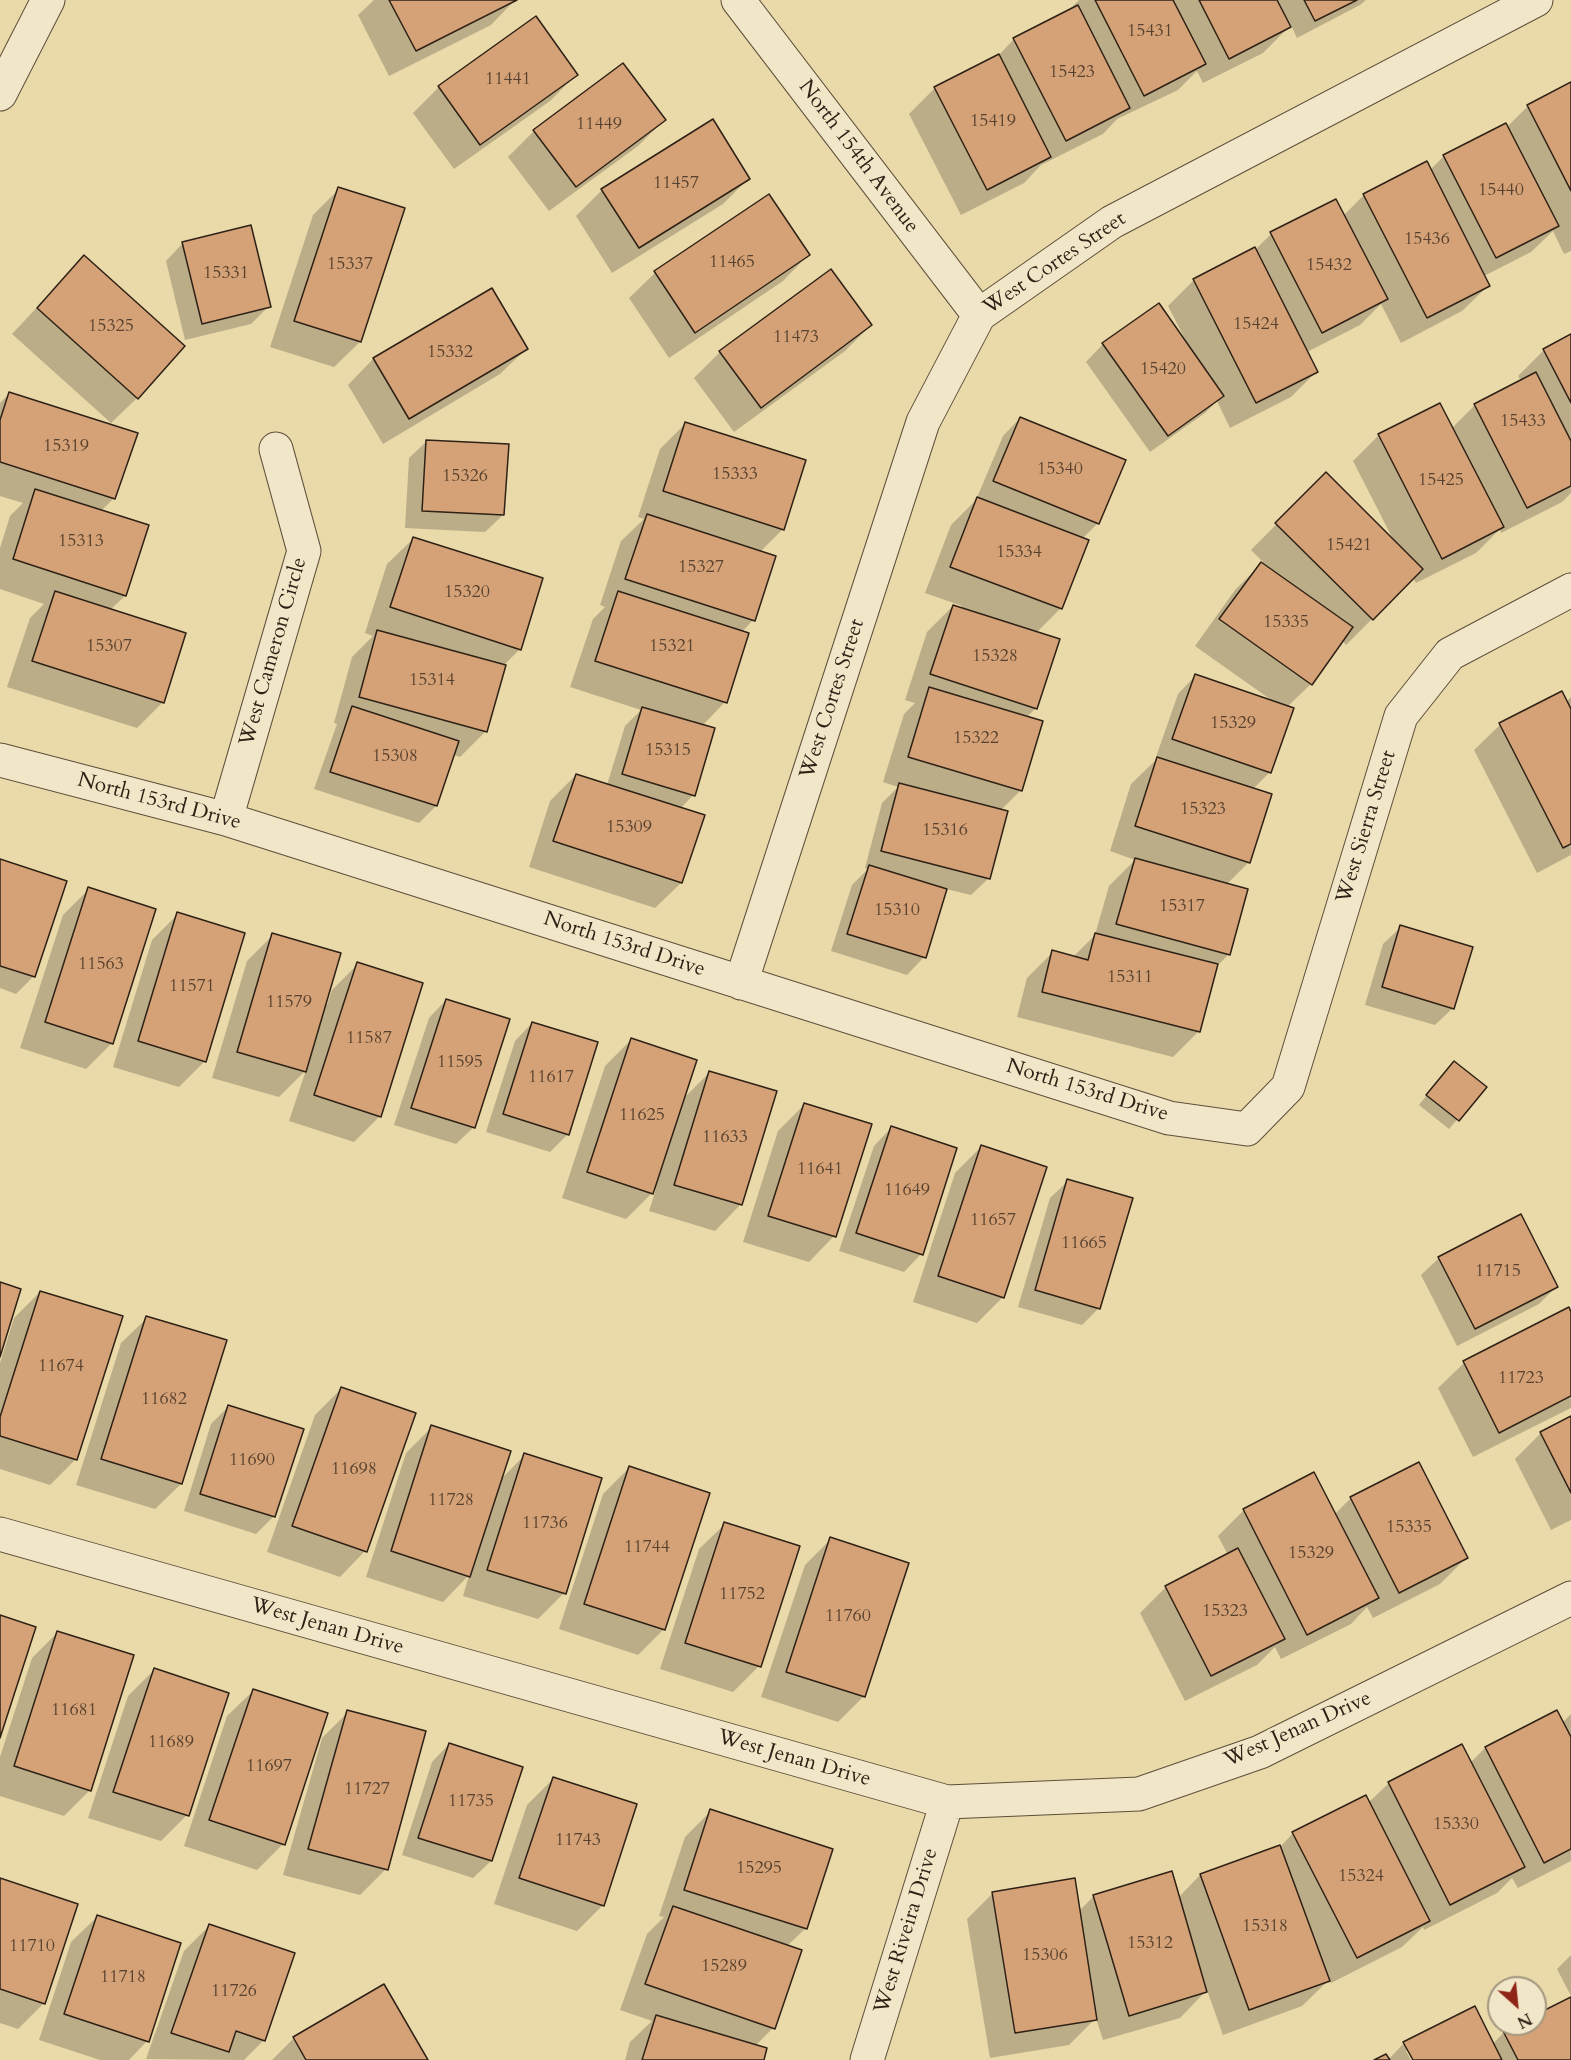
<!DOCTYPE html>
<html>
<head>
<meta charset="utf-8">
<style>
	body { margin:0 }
	#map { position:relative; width:1571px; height:2060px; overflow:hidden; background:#ead9a9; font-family:Cardo,serif }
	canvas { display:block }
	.north { position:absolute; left:1487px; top:1976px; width:60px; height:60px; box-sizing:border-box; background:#f1e6c7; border:2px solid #a39780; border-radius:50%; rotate:153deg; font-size:16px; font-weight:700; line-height:24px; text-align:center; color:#2e2116 }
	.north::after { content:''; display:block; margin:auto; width:21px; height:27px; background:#8f2418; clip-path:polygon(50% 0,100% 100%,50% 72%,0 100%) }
</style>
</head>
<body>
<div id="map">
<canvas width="1571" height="2060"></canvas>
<div class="north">N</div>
</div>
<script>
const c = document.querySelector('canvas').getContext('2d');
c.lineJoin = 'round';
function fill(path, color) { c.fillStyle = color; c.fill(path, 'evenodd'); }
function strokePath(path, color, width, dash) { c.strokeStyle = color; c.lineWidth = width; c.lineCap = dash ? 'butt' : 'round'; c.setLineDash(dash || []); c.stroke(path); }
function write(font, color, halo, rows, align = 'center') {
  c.font = font + ' Cardo,serif'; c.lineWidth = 6; c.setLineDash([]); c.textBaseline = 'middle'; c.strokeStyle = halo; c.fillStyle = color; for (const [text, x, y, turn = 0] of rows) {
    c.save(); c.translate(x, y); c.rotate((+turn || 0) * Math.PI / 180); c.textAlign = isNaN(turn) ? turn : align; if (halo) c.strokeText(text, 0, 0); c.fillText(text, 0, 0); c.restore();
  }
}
const shadow = new Path2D(`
	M374 0H515L491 25 389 76 358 15Z
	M1079 0H1366L1360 5 1297 38 1291 25 1263 53 1203 83 1197 71 1178 90 1117 119 1103 134 1041 165 1024 183 961 215 909 114 935 88 997 57 1014 39 1067 12Z
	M623 65 664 120 638 146 549 211 508 157 534 131Z
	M576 75 550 101 454 169 413 113 439 87Z
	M1571 84V251L1564 254 1553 231 1531 252 1484 276 1488 286 1462 311 1401 343 1381 304 1360 325 1307 352 1316 372 1291 397 1230 428 1217 401 1205 413 1150 452 1086 362 1103 344H1185L1187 343 1168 306 1194 280 1255 250 1271 234 1343 216 1364 195 1430 170 1444 156 1507 127 1528 106Z
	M748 179 723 204 612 273 576 216 602 190Z
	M339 189 360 342 334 367 270 347 313 215Z
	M769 196 808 255 783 281 669 358 629 298 655 273Z
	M183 243 269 306 251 324 185 340 166 261Z
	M84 257 137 398 111 423 12 334Z
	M831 271 871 325 845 351 734 432 694 378 720 352Z
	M491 290 526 349 500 374 383 444 348 385 373 359Z
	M1571 336V493L1562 502 1501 533 1500 529 1476 553 1416 583 1413 578 1346 645 1342 640 1311 684 1287 707 1270 772 1253 789 1249 862 1226 885 1229 954 1215 968 1199 1031 1173 1057 1017 1017 1027 978 1053 952 1073 957 1095 935 1109 886 1135 860 1110 851 1131 784 1158 758 1156 757 1178 694 1195 676 1274 702 1195 646 1235 590 1263 562 1251 550 1326 474 1394 541 1353 461 1379 435 1452 428 1475 405 1521 381 1518 376 1544 350Z
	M10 393 114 498 101 511 125 596 110 610 163 702 137 728 7 687 30 618 44 604 0 589V548L10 516 23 503 0 496V403Z
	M1020 418 1098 523 1082 539 1061 608 1036 633V708L1026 718 1021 790 1000 811 989 878 971 895 946 889 924 957 907 975 831 951 852 885 868 869 865 868 882 803 898 787 883 782 904 714 915 703 905 700 927 632 953 606 961 609 962 606 925 593 951 525 976 500 1003 436Z
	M686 423 783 529 760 552 753 620 741 633 747 634 725 702 702 726 693 795 680 809 681 883 655 908 529 867 550 801 576 775 607 785 625 726 641 710 570 687 593 619 605 607 600 605 621 541 644 519 638 517 660 449Z
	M427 441 503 515 485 532 405 528 409 458Z
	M413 539 520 649 503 666 486 731 460 757 453 755 436 806 419 823 314 789 337 724 334 723 352 657 373 636 365 633 387 564Z
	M1571 697V855L1537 873 1474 750 1500 725 1566 702Z
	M0 861 34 976 16 994 0 988Z
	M89 889 155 910 111 1044 86 1069 20 1048 63 915Z
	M178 914 205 1061 179 1087 113 1067 152 940Z
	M1401 927 1453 1008 1435 1025 1365 1005 1383 944Z
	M273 935 324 1004 327 1005 332 990 358 964 380 1116 354 1142 289 1121 306 1070 279 1097 212 1078 247 961Z
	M446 1000 474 1127 456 1144 394 1125 429 1018Z
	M532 1023 568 1134 550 1152 486 1132 515 1041Z
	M631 1040 682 1100 710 1072 775 1092 740 1205 715 1231 649 1211 656 1189 626 1219 562 1198 605 1066Z
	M1446 1071 1485 1087 1449 1129 1419 1105Z
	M804 1105 834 1236 809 1262 743 1242 778 1131Z
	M891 1128 921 1254 904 1272 839 1251 874 1146Z
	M981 1147 1003 1297 977 1323 913 1302 955 1173Z
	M1068 1181 1099 1308 1082 1325 1018 1307 1050 1198Z
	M1439 1258 1556 1287 1539 1304 1457 1346 1421 1275Z
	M40 1292 76 1459 50 1485 0 1469V1363L14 1318Z
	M1571 1315V1408L1473 1457 1438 1388 1464 1363Z
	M147 1318 225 1341 181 1484 155 1509 76 1485 121 1343Z
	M341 1389 365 1551 340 1577 267 1552 315 1415Z
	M228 1407 274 1516 256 1534 184 1511 211 1424Z
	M1571 1418V1520L1551 1530 1515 1459 1541 1433Z
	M432 1427 500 1480 525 1455 564 1593 538 1619 463 1596 469 1575 443 1602 366 1577 406 1453Z
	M629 1468 664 1629 638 1655 559 1629 603 1494Z
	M1351 1498 1466 1558 1440 1584 1373 1618 1367 1607 1351 1624 1281 1659 1275 1647 1257 1665 1185 1701 1140 1613 1166 1587 1228 1555 1218 1536 1244 1510 1334 1515Z
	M725 1524 759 1666 733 1692 660 1669 699 1549Z
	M831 1539 864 1696 838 1722 761 1697 805 1565Z
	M58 1632 90 1790 64 1816 0 1796V1757L32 1658Z
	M154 1670 187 1815 161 1841 88 1818 128 1696Z
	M253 1691 283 1844 257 1870 184 1846 227 1716Z
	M348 1712 386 1869 360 1895 283 1875 322 1738Z
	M1557 1712 1562 1723 1571 1714V1861L1518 1888 1512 1878 1497 1893 1424 1930 1423 1927 1402 1947 1331 1983 1329 1980 1302 2006 1223 2035 1207 1990 1180 2018 1103 2040 1096 2018 1069 2045 990 2058 967 1919 993 1893 1078 1912 1094 1896 1178 1898 1200 1875 1281 1846 1293 1833 1368 1803 1389 1783 1461 1746 1470 1763 1485 1748Z
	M449 1744 521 1768 491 1861 473 1878 402 1855 432 1762Z
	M553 1779 603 1905 577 1931 494 1904 527 1805Z
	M711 1811 806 1928 787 1946 773 2028 755 2046 762 2060H625L630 2042 652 2021 620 2010 647 1934 664 1917 659 1916 685 1837Z
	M0 1880 44 2003 18 2029 0 2023Z
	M97 1917 147 2041 129 2060H100L39 2040 71 1942Z
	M210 1925 264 2040 244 2060 146 2059 184 1951Z
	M1571 1955V1996L1557 1969Z
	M383 1986 426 2060H272L294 2038Z
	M1571 1998V2060H1414L1410 2051H1406L1411 2060H1377H1388L1404 2043 1493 2044 1504 2032 1521 2024H1535V2017Z`);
const building = new Path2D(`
	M389 0H517L416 51Z
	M1095 0H1173L1206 64 1144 96Z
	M1199 0H1277L1291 27 1229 59Z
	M1304 0H1357L1315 21Z
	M1078 5 1130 108 1066 141 1013 38Z
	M536 16 578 75 480 145 438 86Z
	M999 54 1051 157 987 190 934 87Z
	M623 63 666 120 576 187 533 130Z
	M1571 82V191L1527 105Z
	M713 119 750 179 639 248 601 189Z
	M1506 123 1559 226 1496 258 1443 155Z
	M1427 161 1490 286 1427 318 1363 194Z
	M338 187 405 208 361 342 294 321Z
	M769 194 810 255 695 333 654 271Z
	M1336 199 1388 299 1322 333 1270 232Z
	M251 225 271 307 202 324 182 242Z
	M1255 247 1318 372 1256 403 1193 279Z
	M84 255 185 346 138 399 37 308Z
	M831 269 872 325 761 408 719 351Z
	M492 288 528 349 409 419 373 358Z
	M1159 303 1224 396 1168 436 1102 343Z
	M1571 334V403L1543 349Z
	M1536 372 1571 441V486L1527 508 1474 404Z
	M9 392 138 433 115 499 0 462V420Z
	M1440 403 1504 527 1442 559 1378 434Z
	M1020 417 1126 460 1099 524 993 481Z
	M685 422 806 460 784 530 663 491Z
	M426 440 509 444 504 515 422 511Z
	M1326 472 1423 569 1373 620 1275 523Z
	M35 489 149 525 126 596 13 559Z
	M977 497 1089 540 1062 609 950 567Z
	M647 514 776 556 755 621 625 579Z
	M413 537 543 578 521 650 390 607Z
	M1261 562 1353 627 1312 685 1219 619Z
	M55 591 186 633 164 703 32 661Z
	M618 591 749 633 727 703 595 661Z
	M953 605 1060 639 1037 709 930 674Z
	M377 630 506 665 487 732 359 697Z
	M1195 674 1294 708 1271 773 1172 739Z
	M929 687 1043 721 1022 791 908 757Z
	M1562 691 1571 709V844L1563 848 1499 723Z
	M352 706 459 741 437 806 330 772Z
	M642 707 715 728 695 796 622 774Z
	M1157 757 1272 794 1250 863 1135 826Z
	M576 774 705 815 682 883 553 841Z
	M899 783 1008 811 990 879 881 851Z
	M1135 858 1248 889 1230 955 1116 924Z
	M0 859 67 881 35 977 0 966Z
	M869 865 947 889 926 958 847 934Z
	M88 887 156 909 113 1044 45 1022Z
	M177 912 245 933 206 1062 138 1041Z
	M1400 925 1473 947 1454 1009 1382 987Z
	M272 933 341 953 306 1072 237 1052Z
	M1095 933 1218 964 1200 1032 1042 992 1052 950 1088 960Z
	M357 962 423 983 381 1117 314 1095Z
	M446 999 510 1019 475 1128 411 1108Z
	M532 1022 598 1042 569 1135 503 1114Z
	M631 1038 697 1060 653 1194 587 1172Z
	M1454 1061 1487 1087 1459 1121 1426 1095Z
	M709 1071 777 1091 742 1205 674 1185Z
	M804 1103 872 1124 836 1237 768 1216Z
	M891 1126 957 1148 923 1255 856 1233Z
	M981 1145 1047 1167 1004 1298 938 1276Z
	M1067 1179 1133 1198 1100 1309 1035 1290Z
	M1521 1214 1558 1287 1475 1329 1438 1257Z
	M0 1282 21 1289 0 1357Z
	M40 1291 123 1316 77 1460 0 1436V1417Z
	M1569 1307 1571 1312V1396L1499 1433 1463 1361Z
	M146 1316 227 1340 182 1484 101 1459Z
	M341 1387 416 1413 367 1552 292 1526Z
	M228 1405 304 1429 275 1517 200 1494Z
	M1571 1416V1493L1540 1432Z
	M431 1425 511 1451 470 1577 391 1551Z
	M524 1453 602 1478 566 1594 487 1570Z
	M1419 1462 1468 1558 1399 1593 1350 1497Z
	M629 1466 710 1493 665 1630 584 1604Z
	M1314 1472 1379 1598 1307 1635 1243 1509Z
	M724 1522 800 1546 761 1667 685 1643Z
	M830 1537 909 1563 865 1697 786 1672Z
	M1238 1548 1285 1639 1211 1676 1165 1586Z
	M0 1615 36 1627 0 1738Z
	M57 1631 134 1655 91 1791 14 1766Z
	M154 1668 229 1693 189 1816 113 1792Z
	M253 1689 328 1713 285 1845 209 1820Z
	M347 1710 426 1731 388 1870 308 1849Z
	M1557 1710 1571 1737V1849L1544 1863 1485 1747Z
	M449 1743 523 1767 492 1861 418 1838Z
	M1462 1744 1525 1867 1450 1905 1388 1782Z
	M553 1777 637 1804 604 1906 519 1878Z
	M1366 1795 1430 1921 1357 1958 1292 1832Z
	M710 1809 833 1849 807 1929 684 1890Z
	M1280 1845 1330 1981 1249 2010 1200 1874Z
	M1172 1871 1207 1992 1129 2016 1093 1895Z
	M0 1878 78 1904 45 2004 0 1989Z
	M1075 1878 1097 2020 1015 2033 992 1892Z
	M673 1906 802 1950 775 2029 645 1984Z
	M97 1915 181 1943 149 2042 64 2014Z
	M209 1924 295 1953 265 2041 236 2031 229 2052 171 2033Z
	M384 1984 428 2060H306L293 2037Z
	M1571 1997V2060H1518L1503 2031 1517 2024H1535V2015Z
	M1475 2006 1502 2060H1413L1403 2042Z
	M656 2015 767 2048 764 2060H642Z
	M1386 2054 1390 2060H1374Z`);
const minor = new Path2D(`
	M738 0 979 315
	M0 760 226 819 1169 1118 1247 1129 1288 1087 1401 716 1450 654 1571 590
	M226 819 304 551 276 449
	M741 983 923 422 979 315 1112 222 1536 0
	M0 1534 947 1802 1139 1794 1260 1752 1571 1598
	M867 2060 947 1802`);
const tertiary = new Path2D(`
	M0 94 48 0`);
const numberNames = [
	["15431",1150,32],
	["15423",1072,73],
	["11441",508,80],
	["15419",993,122],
	["11449",599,125],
	["11457",676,184],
	["15440",1501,191],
	["15436",1427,240],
	["11465",732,263],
	["15337",350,265],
	["15432",1329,266],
	["15331",226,274],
	["15424",1256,325],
	["15325",111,327],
	["11473",796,338],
	["15332",450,353],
	["15420",1163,370],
	["15433",1523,422],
	["15319",66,447],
	["15340",1060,470],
	["15333",735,475],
	["15326",465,477],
	["15425",1441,481],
	["15313",81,542],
	["15421",1349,546],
	["15334",1019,553],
	["15327",701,568],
	["15320",467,593],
	["15335",1286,623],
	["15307",109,647],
	["15321",672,647],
	["15328",995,657],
	["15314",432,681],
	["15329",1233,724],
	["15322",976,739],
	["15315",668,751],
	["15308",395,757],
	["15323",1203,810],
	["15309",629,828],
	["15316",945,831],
	["15317",1182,907],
	["15310",897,911],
	["11563",101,965],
	["15311",1130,978],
	["11571",192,987],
	["11579",289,1003],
	["11587",369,1039],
	["11595",460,1063],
	["11617",551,1078],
	["11625",642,1116],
	["11633",725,1138],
	["11641",820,1170],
	["11649",907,1191],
	["11657",993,1221],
	["11665",1084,1244],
	["11715",1498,1272],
	["11674",61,1367],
	["11723",1521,1379],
	["11682",164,1400],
	["11690",252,1461],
	["11698",354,1470],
	["11728",451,1501],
	["11736",545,1524],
	["15335",1409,1528],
	["11744",647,1548],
	["15329",1311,1554],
	["11752",742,1595],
	["15323",1225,1612],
	["11760",848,1617],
	["11681",74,1711],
	["11689",171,1743],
	["11697",269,1767],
	["11727",367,1790],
	["11735",471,1802],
	["15330",1456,1825],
	["11743",578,1841],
	["15295",759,1869],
	["15324",1361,1877],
	["15318",1265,1927],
	["15312",1150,1944],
	["11710",32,1947],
	["15306",1045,1956],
	["15289",724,1967],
	["11718",123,1978],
	["11726",234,1992]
];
const streetNames = [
	["North 154th Avenue",858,157,53],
	["West Cortes Street",1055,264,-34],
	["West Cameron Circle",274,652,-74],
	["West Cortes Street",833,699,-72],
	["North 153rd Drive",159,802,15],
	["West Sierra Street",1367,827,-73],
	["North 153rd Drive",624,945,18],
	["North 153rd Drive",1087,1091,17],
	["West Jenan Drive",327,1627,16],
	["West Jenan Drive",1298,1730,-24],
	["West Jenan Drive",794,1759,16],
	["West Riveira Drive",907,1931,-73]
];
fill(shadow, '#0003');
fill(building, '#d4a276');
strokePath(building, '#2e2116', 1.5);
strokePath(minor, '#5d4f3b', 35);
strokePath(tertiary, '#5d4f3b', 35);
strokePath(minor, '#f1e6c7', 33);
strokePath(tertiary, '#f1e6c7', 33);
write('18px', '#58412e', null, numberNames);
write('21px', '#2e2116', '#f1e6c7', streetNames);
</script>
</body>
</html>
